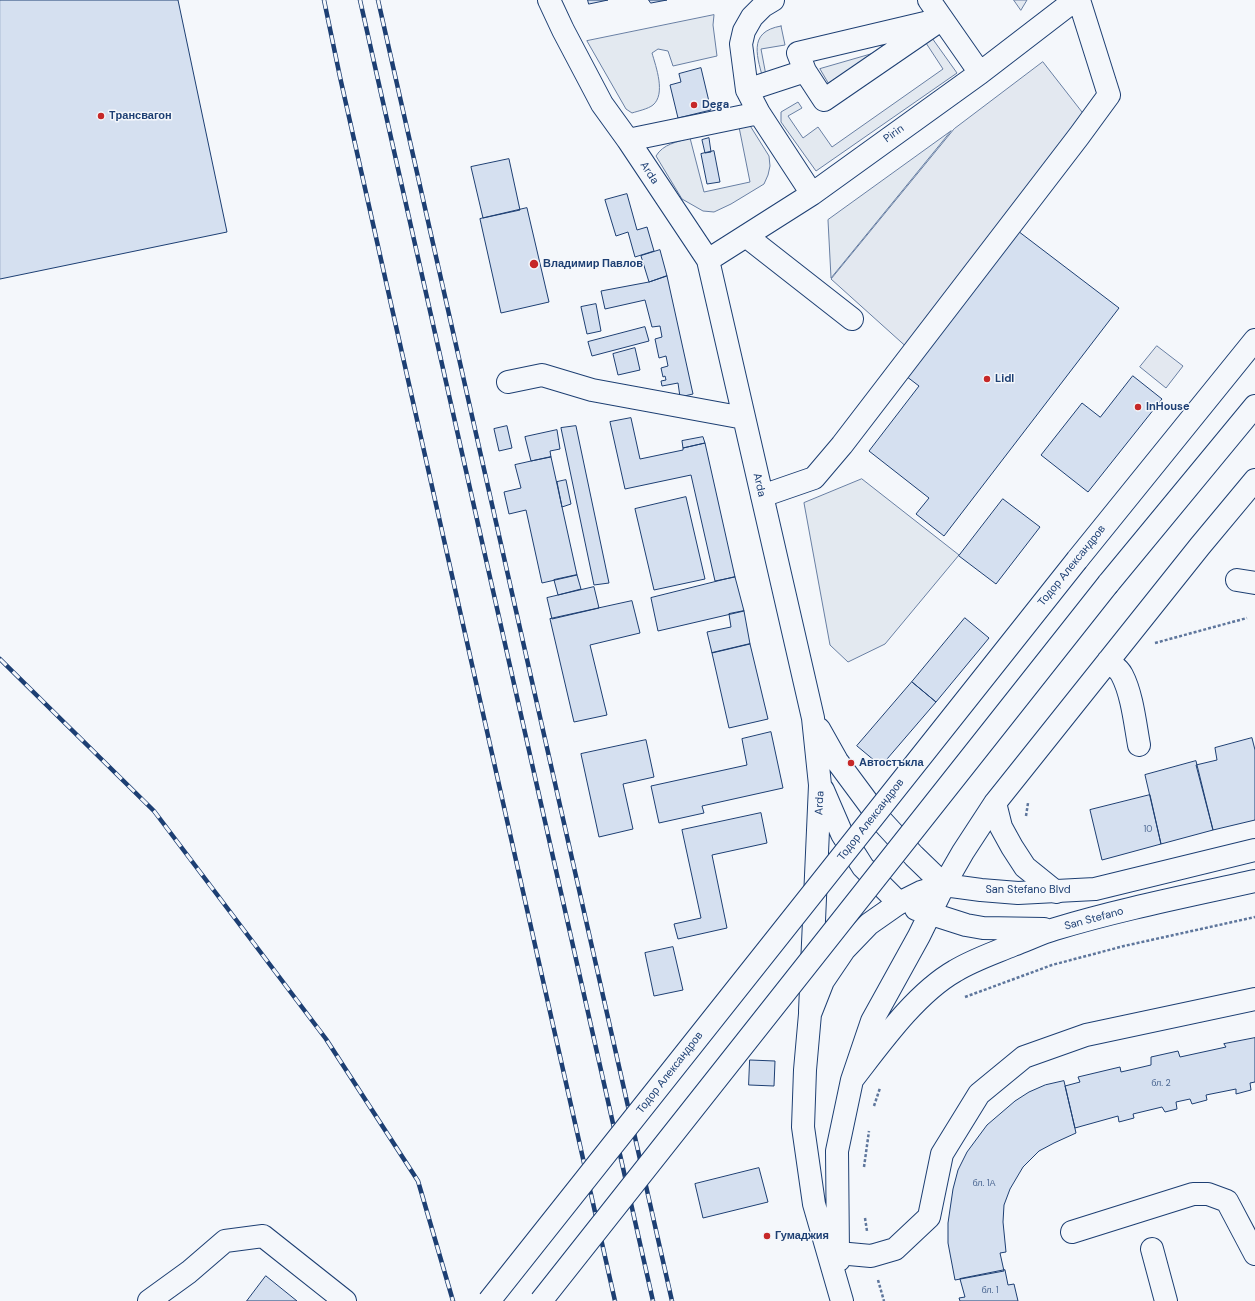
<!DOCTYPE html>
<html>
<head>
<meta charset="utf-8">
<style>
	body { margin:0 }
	canvas { display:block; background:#f4f7fb }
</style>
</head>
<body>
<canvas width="1255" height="1301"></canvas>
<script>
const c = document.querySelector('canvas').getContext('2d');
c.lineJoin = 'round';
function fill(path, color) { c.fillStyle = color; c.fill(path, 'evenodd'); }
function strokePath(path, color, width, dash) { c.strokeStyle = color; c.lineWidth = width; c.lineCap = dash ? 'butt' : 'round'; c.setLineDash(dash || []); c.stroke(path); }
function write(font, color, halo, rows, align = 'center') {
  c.font = font + ' "DM Sans",sans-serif'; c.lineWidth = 3; c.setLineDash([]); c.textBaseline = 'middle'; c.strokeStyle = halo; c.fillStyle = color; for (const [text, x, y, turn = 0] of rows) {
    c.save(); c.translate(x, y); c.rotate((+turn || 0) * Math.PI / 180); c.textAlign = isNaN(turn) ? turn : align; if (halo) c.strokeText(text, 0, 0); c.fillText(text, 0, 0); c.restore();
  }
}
const green = new Path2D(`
	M1014 0H1027L1021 10Z
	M714 15 713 25 717 56 673 66 668 51 658 49 652 53C656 67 666 94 653 105 648 109 638 111 632 113L626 109 587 41Z
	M781 26 785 45 761 49 768 86 764 83C758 58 746 32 781 26Z
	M932 38 957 73 816 171 781 122V112L798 102 802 108 788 116 803 138 818 127 832 147 943 69 926 43Z
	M878 52 830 86 820 69Z
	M749 124 769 156 770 166 768 175 764 184 731 204 714 212 703 211 682 199 656 156C663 144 677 142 690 138L704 192 750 182 739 127Z
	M951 131 831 278 828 220Z
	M862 479 959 555 885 644 848 662 830 645 804 503Z`);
const parking = new Path2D(`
	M1043 62 1089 121 911 351 831 279 954 129Z
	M1157 346 1183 366 1166 388 1140 367Z`);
const building = new Path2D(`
	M0 0H178L227 232 0 279Z
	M588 0H608L589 4Z
	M649 0H667L651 3Z
	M701 68 711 110 678 118 670 85 681 82 679 74Z
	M709 138 711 152 705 153 702 140Z
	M714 151 720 182 707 184 701 154Z
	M509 159 520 210 483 218 471 167Z
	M627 194 637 230 647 227 654 251 635 257 628 232 616 236 605 200Z
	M527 208 549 302 501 313 480 219Z
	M1014 228 1119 308 944 536 916 514 929 498 869 451 919 386 902 373Z
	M660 250 667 276 649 282 641 256Z
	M667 276 693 394 680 397 678 383 662 386 661 381 666 380 665 376 663 377 661 368 668 366 666 356 659 358 655 339 662 337 660 326 652 327 645 300 605 309 601 291 649 282Z
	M596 304 601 331 587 334 581 307Z
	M645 327 649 341 592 356 588 342Z
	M635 348 640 370 618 375 613 354Z
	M1133 376 1162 399 1088 492 1041 455 1082 403 1100 417Z
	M631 418 640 459 683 450V448L705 443 735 577 715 581 691 475 625 489 610 422Z
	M507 426 512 448 499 451 494 429Z
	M576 426 609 583 594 585 561 428Z
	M557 430 560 449 550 451 551 457 531 461 525 437Z
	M703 437 705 443 683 448 682 441Z
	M551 457 577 575 542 583 526 510 509 514 504 492 521 488 515 465Z
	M566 480 571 504 562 507 557 482Z
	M686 497 705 579 654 590 635 509Z
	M1003 499 1040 527 996 584 959 556Z
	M577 575 581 589 558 595 554 580Z
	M735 577 744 611 658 631 651 598Z
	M594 587 599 608 552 619 547 598Z
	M632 601 640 633 590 645 607 715 574 722 550 619Z
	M744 611 750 644 712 653 707 632 731 627 729 614Z
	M965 618 989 638 936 702 912 682Z
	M750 644 768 719 729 728 712 653Z
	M912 682 936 702 881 766 857 746Z
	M771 732 783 788 702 806 704 813 659 823 651 786 747 765 742 739Z
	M1252 738 1255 750V820L1213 830 1196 765 1217 760 1215 748Z
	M646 740 654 777 623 784 633 829 599 837 581 754Z
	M1196 761 1213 830 1161 844 1145 775Z
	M1150 795 1161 844 1102 860 1090 810Z
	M761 813 767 843 712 855 727 928 678 939 674 924 701 918 682 830Z
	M673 947 683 990 654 996 645 953Z
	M1255 1038V1082L1250 1083 1251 1090 1236 1094V1089L1206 1095 1207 1100 1192 1104 1190 1099 1176 1102 1177 1109 1165 1112 1162 1107 1133 1114 1134 1118 1119 1122 1118 1116 1075 1128 1065 1086 1080 1082 1078 1077 1120 1067 1121 1072 1151 1065V1057L1178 1051 1180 1057 1226 1047 1224 1044Z
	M750 1060 775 1061 774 1086 749 1085Z
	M1064 1081 1076 1133 1054 1143 1039 1151 1023 1167 1010 1189 1004 1205 1003 1222 1006 1252 1000 1253 1004 1271 955 1280 948 1243V1223L953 1189 958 1170 967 1152 987 1125 1015 1101 1029 1092 1045 1085Z
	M759 1168 768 1202 703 1218 695 1184Z
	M1005 1270 1008 1285 1014 1284 1018 1301H960L959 1298 965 1297 960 1279Z
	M266 1276 297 1301H247Z`);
const path = new Path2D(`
	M1155 643 1247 618
	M1026 816 1028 803
	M965 997 1052 965 1124 946 1255 917
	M874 1106 880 1088
	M864 1167 869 1131
	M865 1218 867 1231
	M878 1280 884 1301`);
const minor = new Path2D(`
	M549 0 563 30 602 104 628 140 708 260 813 718 820 785 810 1011
	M773 0 763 6 752 17 744 31 741 44 747 90 759 113 812 194
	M929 0 980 73
	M942 19 824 100 805 71 798 53Z
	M747 90 805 71
	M628 140 759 113
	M746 236 852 319
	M708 260 812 194 980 73 1075 0
	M508 382 542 375 592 390 744 418
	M762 496 814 478 842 445 1079 136 1109 95 1079 0
	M1237 580 1255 583
	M1108 661C1113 665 1119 669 1122 675 1132 694 1135 723 1139 745
	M819 729 837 761 880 819 914 856 944 885 963 852 995 803 1200 546 1255 480
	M823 790 842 834 863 867 899 903
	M995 803 1001 827 1012 847 1025 867 1056 892
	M1072 1232 1193 1194H1208L1227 1201 1255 1254
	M1152 1249 1166 1301
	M838 1253 871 1256 895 1249 929 1217 942 1154 979 1094 1024 1057 1086 1035 1255 999
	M149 1301 189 1272 225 1241 263 1236 345 1301`);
const major = new Path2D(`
	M1077 560 1255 340
	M1108 584 1255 406
	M916 909 966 925 983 928 1044 929
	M852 1080C880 1044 915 994 955 971 973 960 994 953 1013 945 1027 940 1041 933 1055 929 1121 909 1188 896 1255 881
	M839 1260 838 1253 837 1151 852 1080 872 1021 919 936 944 885
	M842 1301 814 1204 803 1127 805 1070 810 1014 823 981 844 950 869 924 899 903 921 892 944 885 981 890 1018 893 1095 889 1255 850`);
const rail = new Path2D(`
	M324 0 340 77 615 1301
	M360 0 653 1301
	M378 0 672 1301
	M0 659 154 811 326 1039 418 1181 453 1301`);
const majorBridge = new Path2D(`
	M489 1301 1077 560
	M541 1301 1108 584`);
const markers = [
	[694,105,4,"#c62828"],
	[101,116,4,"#c62828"],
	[534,264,5,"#c62828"],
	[987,379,4,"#c62828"],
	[1138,407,4,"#c62828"],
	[851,763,4,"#c62828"],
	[767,1236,4,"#c62828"]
];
const numberNames = [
	["10",1148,830],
	["бл. 2",1161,1084],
	["бл. 1А",984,1184],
	["бл. 1",990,1291]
];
const poiNames = [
	["Dega",702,105],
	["Tрансвагон",109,116],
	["Владимир Павлов",543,264],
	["Lidl",995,379],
	["InHouse",1146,407],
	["Автостъкла",859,763],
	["Гумаджия",775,1236]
];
const streetNames = [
	["Pirin",894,134,-36],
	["Arda",649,173,57],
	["Arda",759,485,77],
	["Тодор Александров",1072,566,-51],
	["Arda",820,803,-87],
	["Тодор Александров",871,820,-52],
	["San Stefano Blvd",1028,890],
	["San Stefano",1094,919,-15],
	["Тодор Александров",670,1073,-52]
];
fill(green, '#e3e9f0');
strokePath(green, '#687fa3', 1);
fill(parking, '#e3e8f0');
strokePath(parking, '#687fa3', 1);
fill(building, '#d5e0f0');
strokePath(building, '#1d3f73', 1);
strokePath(minor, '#1d3f73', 24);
strokePath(major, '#1d3f73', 24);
strokePath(path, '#5e769c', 2.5, [3, 2]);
strokePath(minor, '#f4f7fb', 22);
strokePath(major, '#f4f7fb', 22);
strokePath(rail, '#1d3f73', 4.5);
strokePath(rail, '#f4f7fb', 3, [9]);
strokePath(majorBridge, '#1d3f73', 24, []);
strokePath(majorBridge, '#f4f7fb', 22);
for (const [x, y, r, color] of markers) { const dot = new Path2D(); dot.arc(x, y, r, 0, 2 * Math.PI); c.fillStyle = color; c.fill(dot); strokePath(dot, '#f4f7fb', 1.5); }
write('9px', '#4b6792', null, numberNames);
write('bold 11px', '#1d3f73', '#f4f7fb', poiNames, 'left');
write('11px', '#1d3f73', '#f4f7fb', streetNames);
</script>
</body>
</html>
